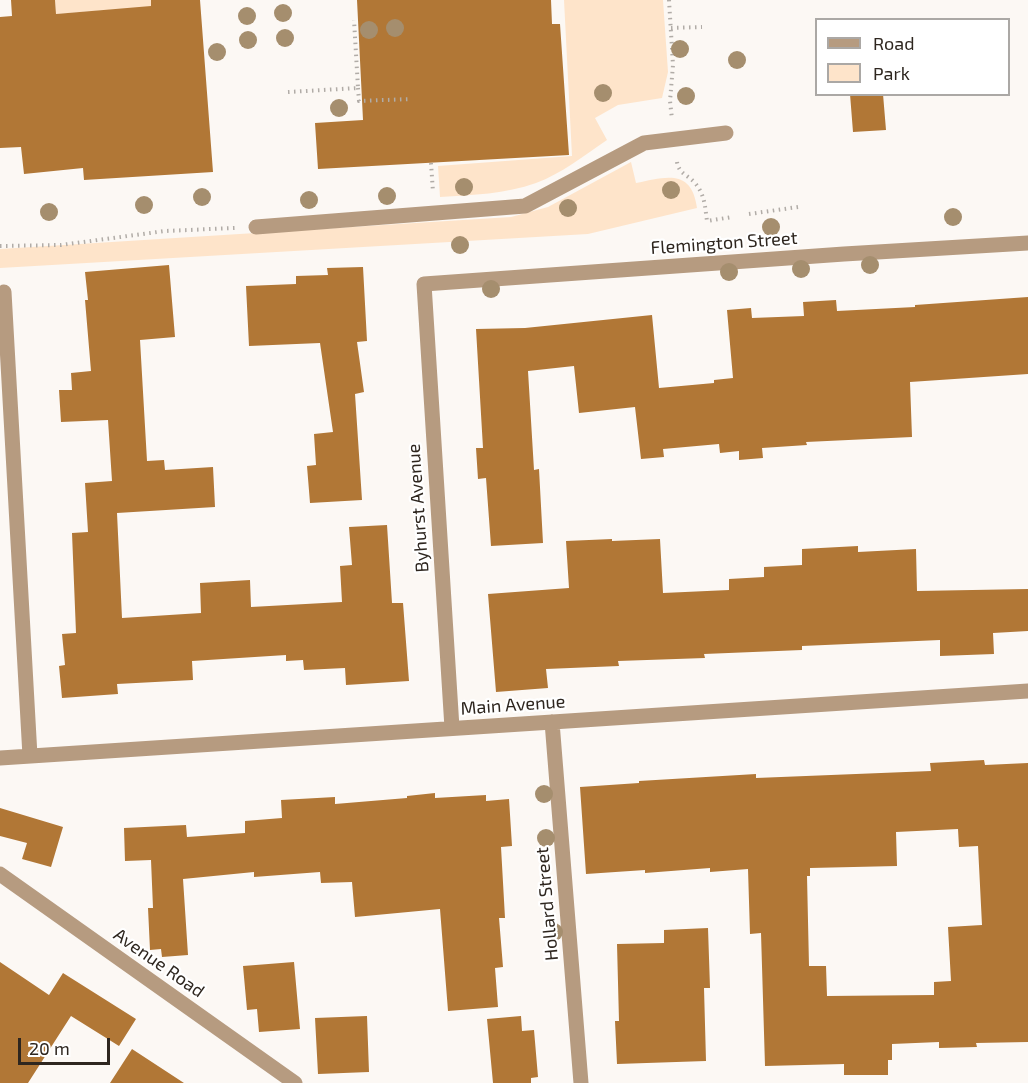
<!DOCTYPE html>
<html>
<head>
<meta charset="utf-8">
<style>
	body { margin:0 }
	#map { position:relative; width:1028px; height:1083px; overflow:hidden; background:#fcf8f4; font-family:"Exo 2",sans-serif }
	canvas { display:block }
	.legend { position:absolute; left:815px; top:18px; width:195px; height:78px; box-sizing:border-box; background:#fff; border:2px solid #aba8a5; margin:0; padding:8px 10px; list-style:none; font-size:18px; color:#2e261f }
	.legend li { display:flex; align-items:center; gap:12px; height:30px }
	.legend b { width:30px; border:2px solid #aba8a5 }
	.scale { position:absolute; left:18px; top:1038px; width:92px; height:27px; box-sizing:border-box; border:3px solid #2e261f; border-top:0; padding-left:8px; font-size:18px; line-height:21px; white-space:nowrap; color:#2e261f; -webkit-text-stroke:4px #fff; paint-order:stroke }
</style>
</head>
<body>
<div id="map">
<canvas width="1028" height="1083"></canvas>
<ul class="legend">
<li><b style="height:8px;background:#b69b80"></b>Road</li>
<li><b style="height:16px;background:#fee4ca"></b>Park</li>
</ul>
<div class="scale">20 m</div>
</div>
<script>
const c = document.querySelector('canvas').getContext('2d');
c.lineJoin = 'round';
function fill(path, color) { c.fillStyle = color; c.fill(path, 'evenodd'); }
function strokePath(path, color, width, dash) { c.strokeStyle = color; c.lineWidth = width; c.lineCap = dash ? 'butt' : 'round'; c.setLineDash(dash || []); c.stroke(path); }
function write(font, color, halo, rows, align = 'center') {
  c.font = font + ' "Exo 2",sans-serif'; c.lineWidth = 4.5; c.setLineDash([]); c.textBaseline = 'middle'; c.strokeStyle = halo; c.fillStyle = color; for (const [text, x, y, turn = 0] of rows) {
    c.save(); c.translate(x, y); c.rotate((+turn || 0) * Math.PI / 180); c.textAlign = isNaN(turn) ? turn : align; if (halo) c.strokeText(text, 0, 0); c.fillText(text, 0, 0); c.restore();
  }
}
const green = new Path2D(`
	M55 0H151L153 22 121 9 56 14Z
	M564 0H663L668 72 662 98 618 105 595 118 607 140C585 155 561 174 536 183 505 194 473 195 440 197L438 166 572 156Z
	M631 162 636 183C665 177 692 168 697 208L588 234 0 268V249L511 217 548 207Z`);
const building = new Path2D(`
	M11 0H55L56 14 151 6V0H200L213 172 84 180 83 168 24 174 21 147 0 148V17L12 16Z
	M357 0H551L552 24H560L569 155 318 169 315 123 363 120Z
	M850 94H883L886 130 853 132Z
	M169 265 175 337 140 340 147 461 164 460 165 470 213 467 215 507 117 513 122 618 201 613 200 583 250 580 251 607 342 602 340 566 352 565 349 527 387 525 392 603H403L409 681 346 685 345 668 304 670 303 660 286 661V655L192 661 193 680 117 684 118 694 62 698 59 666 65 665 62 634 76 633 72 533 88 532 85 483 112 481 108 420 61 422 59 390H72L71 373 91 371 85 300H88L85 272Z
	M363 267 367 341 357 342 364 392 355 394 362 500 310 503 307 466 316 465 314 434 333 432 320 343 249 346 246 286 296 284V276L328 275 327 268Z
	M1028 297V374L910 382 912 437 806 442 807 445 762 448 763 458 739 460V451L720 453 719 444 663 449 664 457 641 459 635 407 579 413 574 366 528 371 534 470 539 469 543 543 491 546 486 478 478 479 476 448H483L476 329 525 328 652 315 659 388 714 383V380L733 378 727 310 751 308 752 318 804 316 803 302 836 300 837 311 915 307V305Z
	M612 539V541L660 539 663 593 729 590V579L764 577V567L802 565V549L858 546V552L916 549 917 591 1028 589V631L993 633 994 654 940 656V640L802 646V650L704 654 705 658 618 661 619 666 546 669 548 688 496 692 488 594 569 588 566 541Z
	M984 760 985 765 1028 763V1042L976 1043 977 1047 939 1048V1042L892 1044V1060H888V1075H844V1064L765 1066 761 933 750 934 748 869 710 872V868L645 873V870L586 874 580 787 639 783V781L756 774V778L931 771 930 763ZM958 829 959 847 978 846 982 925 948 927 951 981 934 982V995L827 996 826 966H809L807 876H810V868L897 866 896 832Z
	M435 793V798L486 795V801L509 799 512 846 501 847 505 918H499L503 967 495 968 498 1007 448 1011 440 909 355 917 352 882 321 883 320 872 254 877V872L183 879 188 955 162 957 161 949 150 950 148 908H153L151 860 125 861 124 828 186 825 187 837 245 833V821L282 818 281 800 335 797V804L407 798V796Z
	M0 808 63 827 51 867 22 859 27 843 0 836Z
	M708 928 710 988H704L706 1061 617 1064 615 1021H619L617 944 664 943V930Z
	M0 962 49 995 63 973 136 1019 119 1046 71 1016 28 1083H0Z
	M294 962 300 1029 259 1032 257 1009 247 1010 243 966Z
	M367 1016 369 1072 318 1074 315 1018Z
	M521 1016 522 1031 534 1030 538 1077 531 1078V1083H493L487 1019Z
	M132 1049 184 1083H110Z`);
const path = new Path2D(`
	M669 0 673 65 670 101 672 119
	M671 28 702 27
	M358 88 359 101 411 99
	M288 92 358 88 354 20
	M677 162C679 174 688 175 695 183 705 195 705 207 707 221L732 217
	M431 163 433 192
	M749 214 798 207
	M0 246 61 245 165 231 235 228`);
const lane = new Path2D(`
	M256 227 525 206 644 143 726 133`);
const street = new Path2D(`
	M4 292 30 756
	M552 722 581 1083
	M452 728 424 284 844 254 1028 243
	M0 758 1028 691
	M0 874 295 1083`);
const trees = [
	[283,13],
	[247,16],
	[395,28],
	[369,30],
	[285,38],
	[248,40],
	[680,49],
	[217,52],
	[737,60],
	[603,93],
	[686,96],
	[339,108],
	[464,187],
	[671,190],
	[387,196],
	[202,197],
	[309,200],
	[144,205],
	[568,208],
	[49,212],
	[953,217],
	[771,227],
	[460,245],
	[870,265],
	[801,269],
	[729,272],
	[491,289],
	[544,794],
	[546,838],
	[554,932]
];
const streetNames = [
	["Flemington Street",724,243,-4],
	["Byhurst Avenue",418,508,-94],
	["Main Avenue",513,705,-4],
	["Hollard Street",547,904,-95],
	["Avenue Road",159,963,35]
];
fill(green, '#fee4ca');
fill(building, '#b17736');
strokePath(path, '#b1aca7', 4, [1.5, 4.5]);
strokePath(lane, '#b69b80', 15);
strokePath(street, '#b69b80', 15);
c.fillStyle = '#a58e6e';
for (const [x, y] of trees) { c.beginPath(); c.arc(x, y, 9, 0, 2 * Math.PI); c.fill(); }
write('18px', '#2e261f', '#fff', streetNames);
</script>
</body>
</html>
